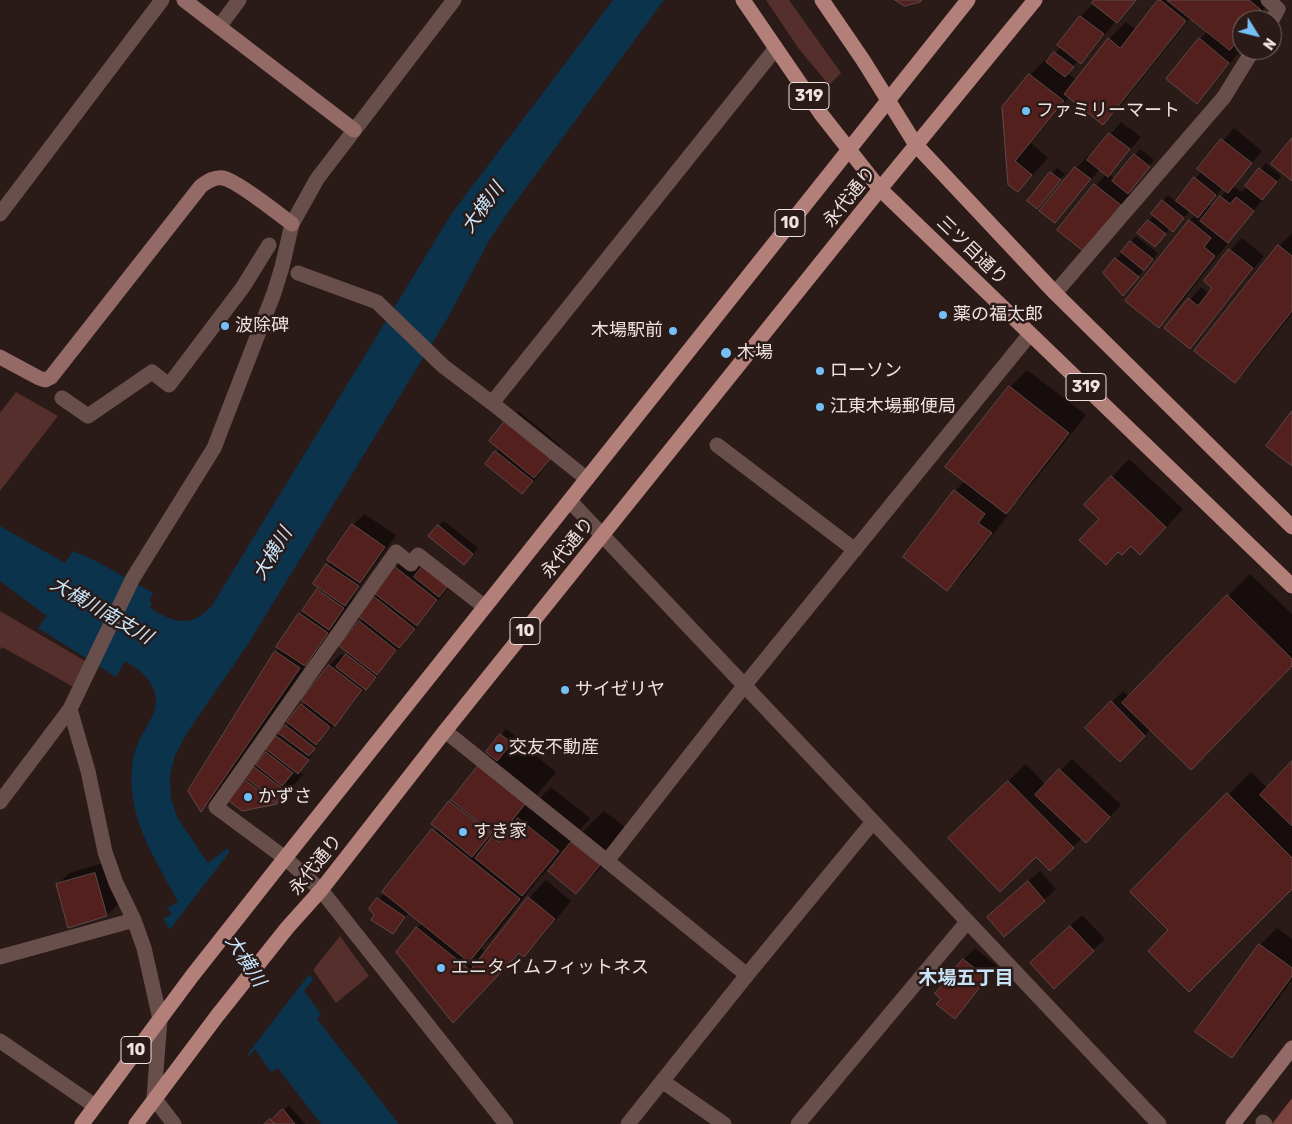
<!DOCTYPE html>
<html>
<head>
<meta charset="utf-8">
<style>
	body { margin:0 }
	#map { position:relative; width:1292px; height:1124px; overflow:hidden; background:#2a1a18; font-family:Rubik,sans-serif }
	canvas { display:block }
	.north { position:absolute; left:1232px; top:10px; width:50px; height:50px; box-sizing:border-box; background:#2a1a18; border:1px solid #786a68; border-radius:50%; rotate:126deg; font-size:14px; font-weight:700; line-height:20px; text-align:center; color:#ede2e0 }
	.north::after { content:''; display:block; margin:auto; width:18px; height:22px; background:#74c0f6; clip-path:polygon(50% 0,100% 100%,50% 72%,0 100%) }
</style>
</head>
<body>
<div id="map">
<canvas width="1292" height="1124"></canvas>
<div class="north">N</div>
</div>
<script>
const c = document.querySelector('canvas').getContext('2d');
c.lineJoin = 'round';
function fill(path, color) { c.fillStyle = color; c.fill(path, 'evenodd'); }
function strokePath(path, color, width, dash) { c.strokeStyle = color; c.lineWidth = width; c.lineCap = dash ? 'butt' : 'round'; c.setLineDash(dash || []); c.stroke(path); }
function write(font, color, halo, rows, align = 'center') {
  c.font = font + ' Rubik,"Noto Sans JP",sans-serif'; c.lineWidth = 5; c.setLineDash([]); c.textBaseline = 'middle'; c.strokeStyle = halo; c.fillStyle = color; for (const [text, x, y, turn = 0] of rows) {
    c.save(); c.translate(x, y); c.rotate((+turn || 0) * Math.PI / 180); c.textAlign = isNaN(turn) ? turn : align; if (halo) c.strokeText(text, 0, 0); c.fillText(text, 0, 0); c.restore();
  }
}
const green = new Path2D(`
	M766 0H789L841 73 829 85 799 49Z
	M16 392 58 416 0 491V413Z
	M0 611 92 665 79 690 2 647 0 650Z
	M340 936 369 976 336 1003 313 970Z`);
const forest = new Path2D(`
	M1292 1098V1124H1272Z`);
const water = new Path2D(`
	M613 0H664L514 204 490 239 447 319 248 644 187 733 175 755 170 776 171 798 177 817 208 863 227 848 313 980 304 991 321 1014 317 1019 399 1124H321L278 1068 271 1072 255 1049 249 1056 163 919 172 914 167 908 178 902C160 867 136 832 132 792 131 779 131 764 135 751 139 736 151 723 155 709 160 686 143 671 125 661L116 677 38 628 47 616 0 581V526L65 563 73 551 96 561 153 593 149 601 152 603 150 608C174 622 189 629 211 607L452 213Z`);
const pier = new Path2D(`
	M231 850 311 972 246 1056 168 932Z`);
const shadow = new Path2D(`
	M1159 0H1271L1255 20H1242V36L1233 45 1240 51 1208 90 1196 102 1200 39 1208 31 1191 17 1120 106 1103 123 1069 97 1031 143 1048 158 1018 190 1003 108 1030 75 1048 57 1050 59 1061 47 1059 45 1081 16 1092 5 1115 22 1092 51 1081 62 1078 61 1067 73 1076 80 1109 39 1126 22 1136 30Z
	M1121 122 1141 137 1109 174 1115 179 1140 149 1154 160 1129 191 1131 193 1094 238 1058 230 1106 174 1100 169 1066 210 1055 222 1041 211 1076 168 1088 156 1090 158Z
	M1234 128 1262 151 1233 186 1242 192 1266 163 1281 176 1176 309 1159 326 1190 220 1195 215 1190 210 1179 224 1170 228 1160 240 1139 233 1154 215 1152 214 1168 195 1176 202 1202 171 1199 169ZM1222 188 1226 191 1212 207 1209 205Z
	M1057 168 1065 174 1042 202 1029 201Z
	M1292 233V314L1252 364 1235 382 1196 351 1279 246Z
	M1136 236 1158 253 1128 289 1116 259Z
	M1242 238 1264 256 1201 335 1189 347 1166 328 1201 287 1209 294 1214 288 1230 250Z
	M1027 370 1086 415 1023 495 1006 513 1008 515 964 572 947 589 955 491 965 481 947 467 1010 387Z
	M518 411 561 446 534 481 522 493 486 464 500 448 506 422Z
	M1129 459 1183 509 1158 536 1131 544 1119 550 1101 519 1086 505Z
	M364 514 396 535 354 595 355 596 316 653 310 660 219 793 202 810 276 652 280 647 300 614 320 587 314 583 331 561 353 525Z
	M444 521 478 548 470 558 438 526Z
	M407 556 448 588 411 635 379 670 381 671 372 683 365 688 346 713 318 741 320 742 311 753 313 754 299 771 303 774 295 784 276 803 242 810 246 781 249 779 247 778 269 750 268 749 305 702 303 700 330 665 341 654 345 657 349 652 341 645 363 618 358 615 396 568Z
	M1250 574 1292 614V664L1151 729 1120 760 1087 728 1123 691 1129 697Z
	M506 729 516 737 515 739 556 772 527 807 529 809 551 787 590 818 573 839 574 840 604 811 631 832 608 861 576 892 553 864 541 876 492 938 481 948 486 952 529 898 546 880 571 901 541 938 524 956 520 952 470 1004 397 952 422 923 409 912 393 933 371 909 437 827 433 824 479 767 491 755 487 752ZM493 833 496 835 493 838 491 835Z
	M1072 759 1121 805 1097 830 1082 838 1050 869 1036 855 967 821 1026 764 1046 785Z
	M1292 763V888L1170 930 1131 892 1251 772 1267 788Z
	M107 862 118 904 107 915 69 926 57 885 69 873Z
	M1040 871 1056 889 1044 900 1000 906Z
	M1082 915 1105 939 1093 950 1043 952Z
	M1277 928 1292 939V980L1249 1039 1232 1057 1260 945Z
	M975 948 997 966 966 1005 955 1017 942 999 964 959Z
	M289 1105 305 1124H265L276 1114 277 1116Z`);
const building = new Path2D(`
	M895 0H922L920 2 905 6Z
	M1094 0H1136L1117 23 1092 3Z
	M1158 0H1160L1186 21 1103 125 1064 94 1108 38 1120 48Z
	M1167 0H1249L1261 10 1253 20H1242V34L1230 50Z
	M1080 16 1104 34 1081 64 1057 45Z
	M1199 38 1229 63 1197 104 1166 79Z
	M1054 52 1074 67 1065 77 1046 62Z
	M1029 74 1064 101 1015 161 1032 175 1018 192 1008 185 1002 107Z
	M1109 133 1130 149 1108 177 1087 160Z
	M1292 138V181L1271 164Z
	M1221 139 1252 163 1228 193 1197 169Z
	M1134 154 1150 167 1128 194 1112 181Z
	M1075 167 1091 179 1055 223 1039 211Z
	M1259 168 1277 182 1262 200 1245 186Z
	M1050 172 1061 180 1037 209 1027 201Z
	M1194 177 1216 195 1198 218 1176 201Z
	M1094 184 1121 205 1083 251 1057 230Z
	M1220 196 1230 204 1236 197 1254 211 1228 243 1200 221Z
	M1162 200 1184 218 1173 232 1151 214Z
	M1148 220 1166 234 1155 247 1137 233Z
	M1189 220 1211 238 1204 247 1215 256 1159 328 1125 301Z
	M1130 241 1153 259 1144 271 1121 252Z
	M1278 245 1292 256V311L1235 383 1194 351Z
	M1229 249 1253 268 1190 349 1164 328 1188 298 1198 306 1212 288 1204 281Z
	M1115 258 1139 277 1123 296 1103 273Z
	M1009 386 1069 433 1006 514 945 467Z
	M1292 411V466L1266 446Z
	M505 421 551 458 534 478 489 441Z
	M495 451 533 481 522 494 485 464Z
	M1111 476 1166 527 1140 555 1131 546 1122 555 1118 552 1106 565 1079 540 1099 519 1084 505Z
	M954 490 985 514 978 523 992 533 947 591 903 557Z
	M352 524 385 547 360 583 327 560Z
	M438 525 473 554 464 565 428 536Z
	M326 564 359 586 345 606 313 584Z
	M424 564 449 584 439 597 414 577Z
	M395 567 437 600 417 626 374 593Z
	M317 589 344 608 329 630 302 611Z
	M372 595 415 629 399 648 357 615Z
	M1227 595 1292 659V666L1191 770 1122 703Z
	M299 613 328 633 305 666 276 647Z
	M359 621 396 650 377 675 339 646Z
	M275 651 300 668 201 812 188 791Z
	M346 654 376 677 366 690 336 667Z
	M329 665 362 690 335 726 301 700Z
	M1111 701 1145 736 1120 762 1085 728Z
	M301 704 330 727 316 745 287 722Z
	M285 725 315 748 309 756 278 733Z
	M500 734 512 743 497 761 486 752Z
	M276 736 309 760 298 774 266 749Z
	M266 752 293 773 282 786 256 765Z
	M1292 761V826L1260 795Z
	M478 766 525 804 498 838 451 800Z
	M254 767 287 792 278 803 246 778Z
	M1059 769 1110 817 1086 843 1035 795Z
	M245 780 277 804 242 811 229 801Z
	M1008 781 1074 848 1050 871 1036 857 1000 892 948 838Z
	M1227 793 1292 858V889L1189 992 1148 951 1168 930 1130 892Z
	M449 801 491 834 472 857 431 824Z
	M518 818 559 851 522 896 475 858 492 836 499 842Z
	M432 829 520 899 469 962 382 892Z
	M571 842 600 865 576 894 548 871Z
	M95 873 107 916 68 928 56 884Z
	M1028 881 1045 901 1004 937 987 917Z
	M528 897 555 919 524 957 519 953 453 1023 396 952 416 927 470 970Z
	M377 898 405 917 393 934 371 920 374 915 369 909Z
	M1070 926 1094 951 1054 989 1030 963Z
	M1259 944 1292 968V976L1232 1058 1195 1032Z
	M963 959 987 978 955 1019 936 1004 941 999 935 994Z
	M283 1109 295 1124H275L271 1120Z
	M270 1119 274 1124H264Z`);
const lane = new Path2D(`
	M219 27 239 0
	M0 214 162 0
	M587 479 492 403 776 48
	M285 858 216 807 396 552 411 564 418 555 485 607
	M607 861 747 975`);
const street = new Path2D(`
	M1268 0 1278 9 1272 20
	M298 273 377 302 443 366 492 403
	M1055 293 1224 97 1253 50
	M62 398 88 416 152 372 169 385 243 287 269 245
	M717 445 855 550
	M570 501 1159 1124
	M70 709 88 771 105 852 116 883 134 920 144 948 160 1019 154 1098 174 1124
	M445 731 607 861 744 686 1030 334
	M0 802 70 709 133 578 214 448 274 293 282 267 292 224 317 179 454 0
	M285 858 321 890 506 1124
	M0 957 134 920
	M0 1041 95 1106
	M662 1081 724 1124
	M1263 1122 1265 1124
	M628 1124 747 975 872 823
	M798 1124 967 922`);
const secondary = new Path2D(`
	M184 0 354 130
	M0 357 39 378 45 380 51 377 201 186C208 181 214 177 223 178 236 180 279 214 292 224
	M1233 1124 1292 1048`);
const primary = new Path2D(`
	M743 0 821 114 880 189 1292 586
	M822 0 863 60 916 145 1055 293 1292 527
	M82 1124 192 976 285 858 968 0
	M136 1124 217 1016 287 928 321 890 445 731 880 189 1035 0`);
const markers = [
	[1026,111,5,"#74c0f6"],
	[943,315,5,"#74c0f6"],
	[225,326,5,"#74c0f6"],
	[673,331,5,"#74c0f6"],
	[726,353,6,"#74c0f6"],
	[820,371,5,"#74c0f6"],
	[820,407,5,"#74c0f6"],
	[565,690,5,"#74c0f6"],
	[499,748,5,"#74c0f6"],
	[248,797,5,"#74c0f6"],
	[463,832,5,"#74c0f6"],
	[441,968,5,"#74c0f6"]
];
const shields = [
	[809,96,40],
	[790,223,30],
	[1086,387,40],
	[525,631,30],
	[136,1050,30]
];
const shieldNames = [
	["319",809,96],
	["10",790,223],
	["319",1086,387],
	["10",525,631],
	["10",136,1050]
];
const poiNames = [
	["ファミリーマート",1036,111],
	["薬の福太郎",953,315],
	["波除碑",235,326],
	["木場駅前",663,331,"right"],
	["木場",737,353],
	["ローソン",830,371],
	["江東木場郵便局",830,407],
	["サイゼリヤ",575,690],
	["交友不動産",509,748],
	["かずさ",258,797],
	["すき家",473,832],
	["エニタイムフィットネス",451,968]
];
const streetNames = [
	["永代通り",850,197,-51],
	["三ツ目通り",972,251,44],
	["永代通り",568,548,-51],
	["永代通り",316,865,-51]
];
const waterNames = [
	["大横川",483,208,-54],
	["大横川",273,554,-59],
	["大横川南支川",101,611,30],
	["大横川",245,961,57]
];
const neighbourhoodNames = [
	["木場五丁目",966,979]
];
fill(green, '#552f2b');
fill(forest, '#79423d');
fill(water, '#0b334c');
fill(pier, '#2a1a18');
fill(shadow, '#0007');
fill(building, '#54201d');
strokePath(building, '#5d4b49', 1);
strokePath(lane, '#694f4c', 15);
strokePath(street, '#694f4c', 15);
strokePath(secondary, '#936a66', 15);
strokePath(primary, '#b37f79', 15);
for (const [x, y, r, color] of markers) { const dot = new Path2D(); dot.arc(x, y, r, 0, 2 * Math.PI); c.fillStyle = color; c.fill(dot); strokePath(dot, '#2a1a18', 2); }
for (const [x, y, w] of shields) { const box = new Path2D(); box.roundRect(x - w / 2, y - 13.5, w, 27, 4); c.fillStyle = '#2a1a18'; c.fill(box); strokePath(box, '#ede2e0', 1); }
write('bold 16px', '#ede2e0', null, shieldNames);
write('18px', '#ede2e0', '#2a1a18', poiNames, 'left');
write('18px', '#ede2e0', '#2a1a18', streetNames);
write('italic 19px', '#c7e4fa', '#2a1a18', waterNames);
write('bold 19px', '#c8e3f7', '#2a1a18', neighbourhoodNames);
</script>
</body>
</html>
